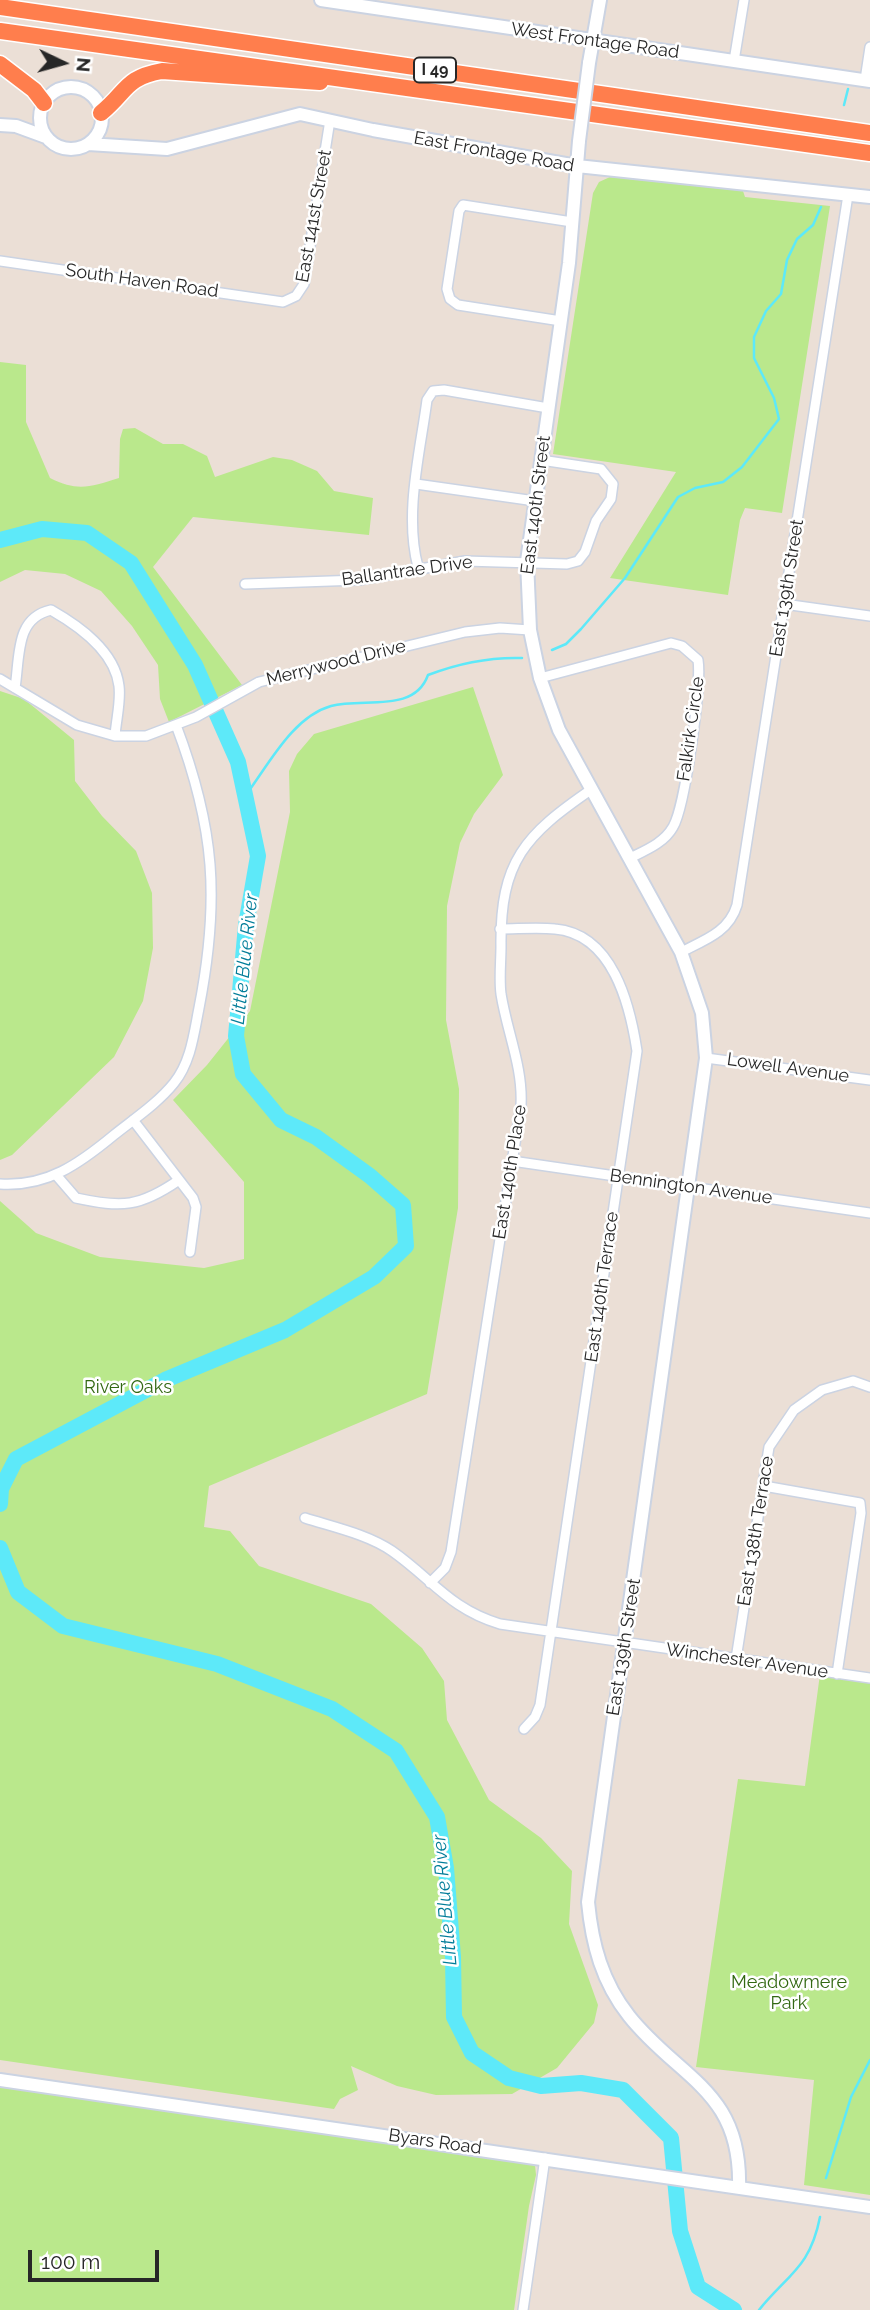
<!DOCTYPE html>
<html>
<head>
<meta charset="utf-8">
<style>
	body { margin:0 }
	#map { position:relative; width:870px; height:2310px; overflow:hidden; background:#ebdfd6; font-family:Raleway,sans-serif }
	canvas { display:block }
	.north { position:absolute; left:28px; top:28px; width:70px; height:70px; -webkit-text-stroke:5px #fff; paint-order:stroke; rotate:95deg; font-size:19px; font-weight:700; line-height:28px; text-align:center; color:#272727 }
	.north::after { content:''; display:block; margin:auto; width:24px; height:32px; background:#272727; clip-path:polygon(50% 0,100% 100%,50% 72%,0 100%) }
	.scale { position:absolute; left:28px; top:2250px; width:131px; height:32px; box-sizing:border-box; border:4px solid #272727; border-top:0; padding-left:9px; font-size:21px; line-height:24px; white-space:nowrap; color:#272727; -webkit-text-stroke:5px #fff; paint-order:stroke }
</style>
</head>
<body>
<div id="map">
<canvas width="870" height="2310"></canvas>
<div class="north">N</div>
<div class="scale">100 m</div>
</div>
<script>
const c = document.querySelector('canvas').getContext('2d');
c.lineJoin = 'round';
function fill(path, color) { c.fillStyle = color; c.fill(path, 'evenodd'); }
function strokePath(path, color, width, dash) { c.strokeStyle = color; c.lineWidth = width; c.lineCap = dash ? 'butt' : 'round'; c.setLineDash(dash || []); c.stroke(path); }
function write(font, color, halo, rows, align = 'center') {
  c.font = font + ' Raleway,sans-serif'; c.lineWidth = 5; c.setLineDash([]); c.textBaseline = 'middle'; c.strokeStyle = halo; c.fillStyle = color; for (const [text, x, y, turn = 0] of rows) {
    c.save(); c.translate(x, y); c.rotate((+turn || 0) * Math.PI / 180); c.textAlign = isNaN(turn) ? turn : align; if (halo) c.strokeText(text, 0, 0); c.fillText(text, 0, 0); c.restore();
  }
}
const green = new Path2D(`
	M610 177 743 191 745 197 830 206 782 513 745 508 740 520 728 595 610 578 676 472 553 454 593 193 599 182Z
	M0 362 26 365V422L50 478C78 492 90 487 119 478L120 439 123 429 135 428 163 444H183L207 456 215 477 273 457 292 460 317 471 334 491 373 498 369 535 193 517 153 567 242 685 169 722 160 699 158 665 132 626 101 591 65 574 25 570 0 582Z
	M473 687 503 775 474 814 460 843 447 906 446 1020 459 1089 458 1208 427 1394 209 1486 204 1527 230 1531 259 1566 371 1604 422 1648 444 1681 447 1720 489 1800 541 1838 572 1871 569 1924 598 2005 594 2023 557 2068 512 2094 436 2095 397 2086 351 2066 358 2090 340 2099 334 2109 0 2060V1201L36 1233 100 1257 204 1268 244 1259V1182L173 1100 207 1065 250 1011 290 812 289 771 297 754 314 734Z
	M0 691 24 699 74 740 75 781 102 816 136 851 152 893 153 948 143 1001 114 1057 12 1155 0 1160Z
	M820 1674 870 1682V2195L804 2185 814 2080 696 2067 738 1779 805 1786Z
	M0 2086 521 2161 535 2165 536 2175 529 2206 514 2310H0Z`);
const stream = new Path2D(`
	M844 105 848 89
	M552 650 566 644 581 629 625 578 678 497 695 488 723 482 742 467 779 419 774 398 754 358V337L766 311 781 294 787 260 797 239 813 225 821 207
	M245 796C268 766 292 717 331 706 363 697 414 714 428 675 459 663 489 657 522 658
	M826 2178 851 2097 870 2060
	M759 2310C788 2274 810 2268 820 2217`);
const river = new Path2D(`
	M0 540 42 529 87 533 131 563 195 665 238 762 258 856 246 925 236 1036 243 1074 281 1120 316 1137 370 1176 403 1205 406 1246 374 1277 285 1330 165 1380 16 1459 1 1489 0 1504
	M0 1548 18 1592 63 1626 217 1664 332 1709 396 1751 437 1817 446 1868 453 1957 454 2017 472 2053 509 2078 541 2086 581 2083 623 2090 671 2138 680 2231 698 2287 734 2310`);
const street = new Path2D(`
	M734 61 744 0
	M865 80 870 47
	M0 261 283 302 296 296 304 284 330 120
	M561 321 458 305 450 299 447 289 459 211 463 205 572 222
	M416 484 535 501
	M418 567C404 514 420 453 427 400L433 391 444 390 548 408
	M245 584 359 580 465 561 567 564 578 561 585 552 596 521 611 499 613 484 601 469 541 460
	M784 604 870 616
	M540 678 671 643 682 646 698 660C702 684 685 807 673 827 664 843 646 850 630 858
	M0 679 77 725 115 736H146L196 717 259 682 465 632 500 628 530 630
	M15 688C20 656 15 618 51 610 79 626 115 651 119 686 121 702 116 720 115 736
	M500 929C518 929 537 927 555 929 613 934 630 1005 637 1051L540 1705 535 1717 524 1729
	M681 952C705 940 729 932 737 905L848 195
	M706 1058 870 1080
	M133 1120 193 1198 196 1207 190 1252
	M512 1161 870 1213
	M57 1176 76 1198C122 1208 140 1207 179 1180
	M0 1184C47 1187 79 1164 114 1135 134 1119 158 1103 174 1083 191 1062 194 1033 199 1008 220 900 215 828 176 725
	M764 1486 860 1503 861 1513 837 1674
	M305 1518C333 1527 367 1534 392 1551 432 1579 450 1609 500 1624L870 1678
	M430 1583 445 1568 451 1552 521 1105C523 1067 507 1032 501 994 499 979 501 962 501 946 500 861 525 835 592 789
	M736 1659 769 1447 794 1410 822 1390 853 1381 870 1387
	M523 2310 545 2158`);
const secondary = new Path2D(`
	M321 0 870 81
	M589 63 600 0
	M40 118a31 31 0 1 1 62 0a31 31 0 1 1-62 0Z
	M0 125 16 126 46 137
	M579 141 569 263 527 561 530 630 540 678 559 730 681 952 702 1013 706 1058 588 1902C592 1944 602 1982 629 2016 679 2079 742 2090 739 2188
	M88 144 167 149 300 114 373 130 577 166 870 197
	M0 2080 870 2207`);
const highway = new Path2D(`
	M0 7 870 133
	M0 31 870 153
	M0 64 34 90 44 103
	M101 113C128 91 124 78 162 71L320 82`);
const secondaryBridge = new Path2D(`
	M579 141 589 63`);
const shields = [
	[435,70,42]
];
const shieldNames = [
	["I 49",435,70]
];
const streetNames = [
	["West Frontage Road",595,41,8],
	["East Frontage Road",494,152,10],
	["East 141st Street",314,216,-80],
	["South Haven Road",142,281,8],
	["East 140th Street",536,505,-83],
	["Ballantrae Drive",407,571,-8],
	["East 139th Street",787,588,-81],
	["Merrywood Drive",336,663,-14],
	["Falkirk Circle",691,729,-82],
	["Lowell Avenue",788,1068,8],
	["East 140th Place",510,1172,-81],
	["Bennington Avenue",691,1187,8],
	["East 140th Terrace",602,1287,-82],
	["East 138th Terrace",756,1531,-81],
	["East 139th Street",624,1647,-81],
	["Winchester Avenue",747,1661,8],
	["Byars Road",435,2142,8]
];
const parkNames = [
	["River Oaks",128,1388],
	["Meadowmere",789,1983],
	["Park",789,2004]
];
const waterNames = [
	["Little Blue River",245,959,-84],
	["Little Blue River",445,1900,-95]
];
fill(green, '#bae88c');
strokePath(stream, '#5de9f9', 2.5);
strokePath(river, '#5de9f9', 16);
strokePath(street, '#cbd3e2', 12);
strokePath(secondary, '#cbd3e2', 16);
strokePath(highway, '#fff', 19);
strokePath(street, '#fff', 9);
strokePath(secondary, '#fff', 12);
strokePath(highway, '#ff7e4d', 16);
strokePath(secondaryBridge, '#cbd3e2', 16, []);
strokePath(secondaryBridge, '#fff', 12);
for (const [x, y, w] of shields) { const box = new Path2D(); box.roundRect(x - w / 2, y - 12.5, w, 25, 5); c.fillStyle = '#fff'; c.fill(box); strokePath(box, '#272727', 2); }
write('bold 16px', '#272727', null, shieldNames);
write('18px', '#272727', '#fff', streetNames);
write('18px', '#326812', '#fff', parkNames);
write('italic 19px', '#027d99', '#fff', waterNames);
</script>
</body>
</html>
